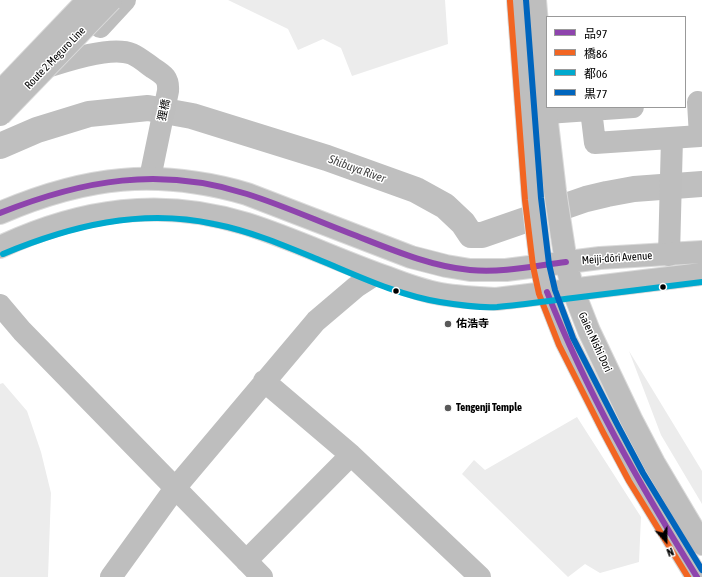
<!DOCTYPE html>
<html>
<head>
<meta charset="utf-8">
<style>
	body { margin:0 }
	#map { position:relative; width:702px; height:577px; overflow:hidden; background:#fff; font-family:"Asap Condensed","Noto Sans JP",sans-serif }
	canvas { display:block }
	.legend { position:absolute; left:546px; top:16px; width:140px; height:92px; box-sizing:border-box; background:#fff; border:1px solid #999; margin:0; padding:5px 7px; list-style:none; font-size:12px; color:#000 }
	.legend li { display:flex; align-items:center; gap:8px; height:20px }
	.legend b { width:20px; border:1px solid #999 }
	.north { position:absolute; left:646px; top:521px; width:40px; height:40px; -webkit-text-stroke:3px #fff; paint-order:stroke; rotate:159deg; font-size:11px; font-weight:700; line-height:16px; text-align:center; color:#000 }
	.north::after { content:''; display:block; margin:auto; width:14px; height:18px; background:#000; clip-path:polygon(50% 0,100% 100%,50% 72%,0 100%) }
</style>
</head>
<body>
<div id="map">
<canvas width="702" height="577"></canvas>
<ul class="legend">
<li><b style="height:5px;background:#8e44ad"></b>品97</li>
<li><b style="height:5px;background:#f26522"></b>橋86</li>
<li><b style="height:5px;background:#00a9ce"></b>都06</li>
<li><b style="height:5px;background:#0065bd"></b>黒77</li>
</ul>
<div class="north">N</div>
</div>
<script>
const c = document.querySelector('canvas').getContext('2d');
c.lineJoin = 'round';
function fill(path, color) { c.fillStyle = color; c.fill(path, 'evenodd'); }
function strokePath(path, color, width, dash) { c.strokeStyle = color; c.lineWidth = width; c.lineCap = dash ? 'butt' : 'round'; c.setLineDash(dash || []); c.stroke(path); }
function write(font, color, halo, rows, align = 'center') {
  c.font = font + ' "Asap Condensed","Noto Sans JP",sans-serif'; c.lineWidth = 3; c.setLineDash([]); c.textBaseline = 'middle'; c.strokeStyle = halo; c.fillStyle = color; for (const [text, x, y, turn = 0] of rows) {
    c.save(); c.translate(x, y); c.rotate((+turn || 0) * Math.PI / 180); c.textAlign = isNaN(turn) ? turn : align; if (halo) c.strokeText(text, 0, 0); c.fillText(text, 0, 0); c.restore();
  }
}
const green = new Path2D(`
	M228 0H445L448 44 352 76 341 48 323 39 298 50 288 29Z
	M629 351 702 471V504L661 435Z
	M3 383 27 411 41 452 51 493 48 577H0V384Z
	M577 417 641 517 639 562 600 573 585 564 568 577 462 474 474 460 485 470Z`);
const river = new Path2D(`
	M0 146 37 130 89 114 148 108 192 116 327 158 416 190 445 206 463 223 471 235H482L586 199 607 194 634 189 702 184`);
const minor = new Path2D(`
	M100 27 125 0
	M41 69C62 62 111 45 132 54 139 57 146 63 153 68 164 75 169 78 168 91L150 178
	M591 110 595 143 700 136 698 102
	M547 113 633 107
	M669 255 672 138
	M0 305 22 331 262 577
	M264 381 351 455 480 577
	M246 561 351 455
	M111 577 176 487 316 321 356 287 376 274`);
const major = new Path2D(`
	M518 0 533 199 541 265 547 292 566 341 610 428 636 477 697 577
	M535 0 541 71 555 191 566 262 573 290 589 331 631 419 654 463 702 544
	M0 213C86 176 157 168 247 194L411 257 446 266 470 270H506L600 258 702 252
	M0 247C81 209 161 197 247 224 294 239 340 261 386 277 404 284 423 291 441 294 459 297 477 298 496 299L702 274`);
const highwayBridge = new Path2D(`
	M0 92 88 0
	M0 115 111 0`);
const bus1 = new Path2D(`
	M0 213C83 180 160 166 247 194 282 205 315 220 349 233 388 248 428 266 470 270 502 273 534 266 566 262
	M547 292C587 393 640 485 697 577`);
const bus2 = new Path2D(`
	M510 1 525 200 533 266 539 294 559 345 603 432 629 481 688 577`);
const bus3 = new Path2D(`
	M3 254C70 226 141 208 214 224 250 231 283 245 317 259 356 275 397 295 440 302 458 305 479 308 497 307 522 305 548 301 573 298 616 293 659 287 702 282`);
const bus4 = new Path2D(`
	M526 0 541 198 549 264 555 290 573 338 617 424 643 473 702 570`);
const markers = [
	[663,287,3.5,"#000"],
	[396,291,3.5,"#000"],
	[448,324,4,"#595959"],
	[448,408,4,"#595959"]
];
const streetNames = [
	["Route 2 Meguro Line",55,58,-46],
	["狸橋",164,110,-78],
	["Meiji-dōri Avenue",617,258,-4],
	["Gaien Nishi Dori",595,342,65]
];
const poiNames = [
	["佑浩寺",456,324],
	["Tengenji Temple",456,408]
];
const waterNames = [
	["Shibuya River",357,169,20]
];
fill(green, '#ececec');
strokePath(river, '#bfbfbf', 26);
strokePath(major, '#dbdbdb', 24);
strokePath(minor, '#bebebe', 22);
strokePath(major, '#bebebe', 22);
strokePath(highwayBridge, '#dbdbdb', 24, []);
strokePath(highwayBridge, '#bebebe', 22);
strokePath(bus1, '#8e44ad', 6);
strokePath(bus2, '#f26522', 6);
strokePath(bus3, '#00a9ce', 6);
strokePath(bus4, '#0065bd', 6);
for (const [x, y, r, color] of markers) { const dot = new Path2D(); dot.arc(x, y, r, 0, 2 * Math.PI); c.fillStyle = color; c.fill(dot); strokePath(dot, '#fff', 1.5); }
write('11px', '#000', '#fff', streetNames);
write('bold 11px', '#000', '#fff', poiNames, 'left');
write('italic 12px', '#444', '#fff', waterNames);
</script>
</body>
</html>
